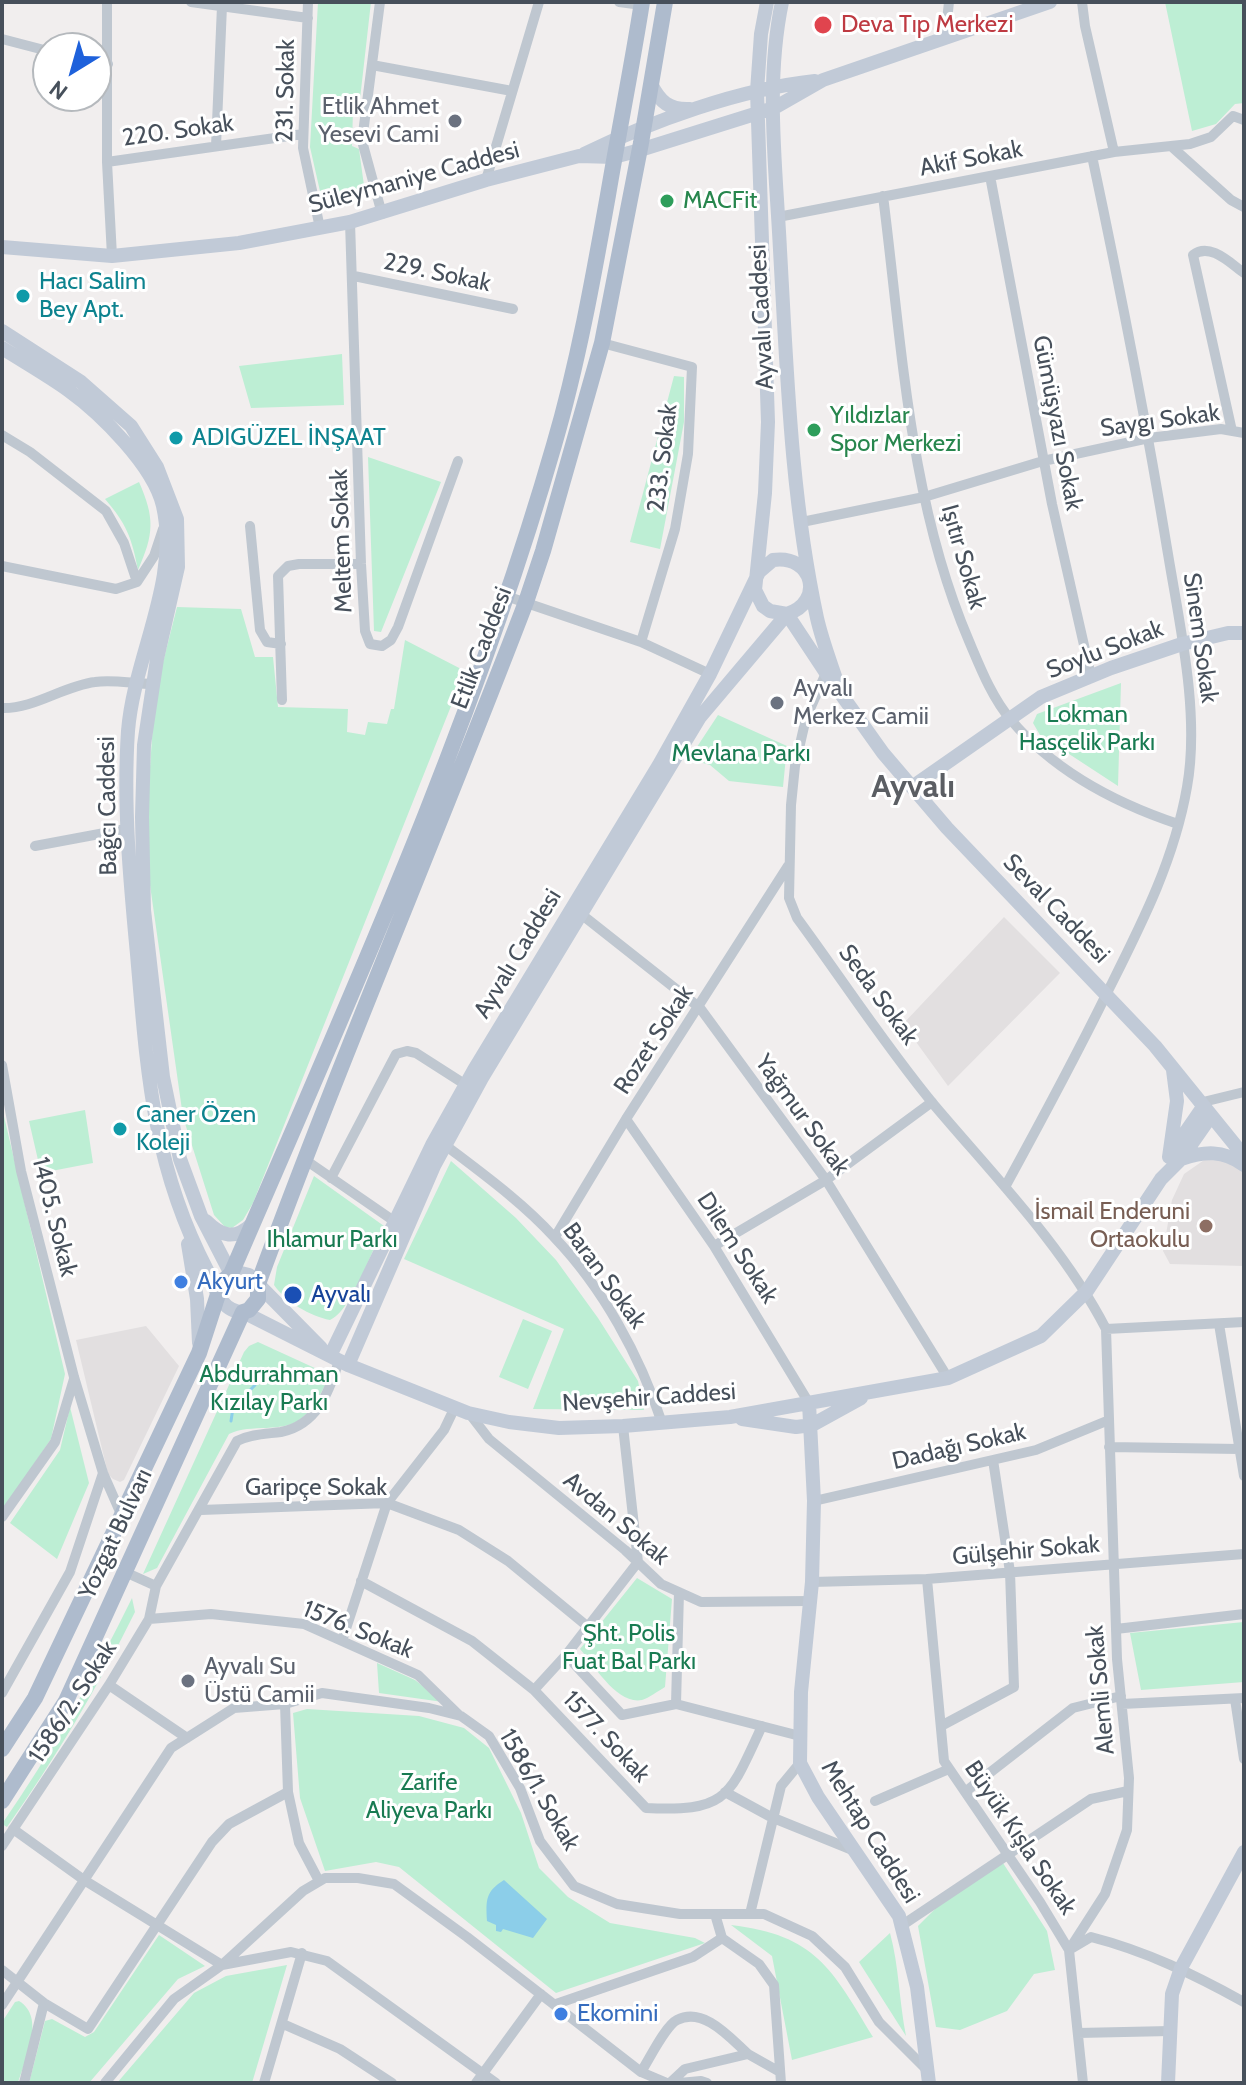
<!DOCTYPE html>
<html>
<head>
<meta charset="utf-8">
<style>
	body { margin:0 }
	#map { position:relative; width:1246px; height:2085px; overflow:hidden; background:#f1eeee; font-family:Cabin,sans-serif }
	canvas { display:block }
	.frame { position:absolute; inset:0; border:4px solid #47505b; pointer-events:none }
	.north { position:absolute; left:32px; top:32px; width:80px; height:80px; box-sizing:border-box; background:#fff; border:2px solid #b5b9bd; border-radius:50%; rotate:217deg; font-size:22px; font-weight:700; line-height:32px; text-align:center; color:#47505b }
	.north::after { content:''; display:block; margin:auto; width:28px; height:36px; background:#1e61db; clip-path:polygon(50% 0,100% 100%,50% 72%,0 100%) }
</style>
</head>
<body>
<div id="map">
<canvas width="1246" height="2085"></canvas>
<div class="frame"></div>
<div class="north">N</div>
</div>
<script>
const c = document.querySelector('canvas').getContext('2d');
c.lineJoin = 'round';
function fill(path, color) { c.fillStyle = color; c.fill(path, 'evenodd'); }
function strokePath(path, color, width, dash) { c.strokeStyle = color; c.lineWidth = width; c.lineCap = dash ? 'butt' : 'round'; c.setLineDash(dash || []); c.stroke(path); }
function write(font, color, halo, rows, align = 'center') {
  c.font = font + ' Cabin,sans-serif'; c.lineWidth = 6; c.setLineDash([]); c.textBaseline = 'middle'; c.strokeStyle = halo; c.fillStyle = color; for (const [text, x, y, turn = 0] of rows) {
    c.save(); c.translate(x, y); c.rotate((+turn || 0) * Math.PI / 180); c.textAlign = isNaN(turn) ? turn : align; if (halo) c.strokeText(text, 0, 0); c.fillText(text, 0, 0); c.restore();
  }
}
const education = new Path2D(`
	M1004 917 1060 973 948 1086 903 1024Z
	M1207 1158 1226 1161 1244 1172V1266L1170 1264 1163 1251 1172 1200 1184 1174Z
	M146 1326 179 1366 124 1480 120 1482 113 1479 108 1474 76 1340Z`);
const green = new Path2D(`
	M318 2H371L360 99 353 109 352 146 359 149 365 193 324 209 310 147Z
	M1165 2H1244V103L1235 104 1216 124 1192 131Z
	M342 354 344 405 251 408 239 366Z
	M674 376 684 377V422L660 549 630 542Z
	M368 457 441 482 381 632 374 631Z
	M139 482C155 518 154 534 138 570 132 538 126 523 105 499Z
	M177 607 241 609 255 657H273L278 707 348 709 347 732 365 735 368 722 387 724 391 709H394L405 640 465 671 253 1203 243 1220 232 1228 225 1227 214 1215 183 1117 149 878V782L155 694Z
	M1121 683 1118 786 1040 735 1033 723 1037 714Z
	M718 715 787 746 783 787 729 781 710 765 689 759Z
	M2 1108 65 1374 51 1439 2 1511Z
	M85 1110 93 1163 41 1173 29 1121Z
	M451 1161 516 1218 556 1260 598 1318 638 1381 644 1410 533 1409 564 1329 404 1259Z
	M314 1176 384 1226C373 1248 351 1312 330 1320 310 1316 286 1302 274 1285L277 1267Z
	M523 1319 552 1331 528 1389 499 1377Z
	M258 1342 330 1375C323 1389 315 1408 302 1418 283 1434 251 1423 229 1434L157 1568 143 1574 244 1352 249 1346Z
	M70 1407 89 1483 57 1559 10 1523 60 1450Z
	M637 1578 672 1599 665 1687C658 1691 649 1698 642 1700 617 1705 594 1665 580 1649Z
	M132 1598 135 1612C98 1687 55 1759 7 1827L2 1824C52 1752 93 1677 132 1598Z
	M1244 1622V1682L1141 1690 1130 1633Z
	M377 1663 415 1680 443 1702 379 1693Z
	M307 1709 419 1716 464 1728 489 1748 521 1813 539 1868 568 1897 610 1923 695 1938 705 1943 556 1993 399 1867 376 1862 325 1871 300 1798 293 1713Z
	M1003 1863 1047 1931 1055 1970 1034 1974 1007 2011 960 2030 936 2027 918 1926 947 1897Z
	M731 1925C816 1935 832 1969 873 2037L792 2060 772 1956Z
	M890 1933C899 1966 899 2001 906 2036L859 1962Z
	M159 1935 205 1966 178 1979 89 2083H29L45 2021 52 2019 85 2037 94 2032Z
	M287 1965 252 2083H117L194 1993 226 1976Z
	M19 2001C46 2017 25 2060 18 2083H2V2022L15 2002Z`);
const water = new Path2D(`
	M504 1880 547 1919 533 1938 503 1929 501 1932 496 1931V1925L487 1921C486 1900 485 1892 504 1880Z`);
const stream = new Path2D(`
	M231 1421 233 1408 255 1385 258 1369`);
const street = new Path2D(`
	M107 2V162L112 256
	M191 2 308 18
	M308 2 303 148 320 228
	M380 2 362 141 382 214
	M619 2 642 5
	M1082 2 1085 26 1114 152
	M2 39 48 51
	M945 39 949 2
	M96 61 108 64
	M372 65 512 91
	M216 146 222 6
	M1171 146 1231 200 1244 207
	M107 162 303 134
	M990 176 1052 504 1091 676
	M486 180 539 2
	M883 196C902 345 909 501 969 641 980 667 992 698 1011 720 1055 772 1115 803 1178 824
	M778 217 1114 152 1190 144 1211 137 1233 116 1244 120
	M350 222 361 564 365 631 370 644 382 646 391 640 398 627 458 461
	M354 276 513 309
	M602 343 692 367 688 454 675 529 641 642
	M1232 431 1193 255C1210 242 1230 263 1244 273
	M2 435 30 452 106 511 124 543 137 582
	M802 522 924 497 1043 461 1149 438 1221 429 1244 433
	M250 526 260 630 267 642 281 644
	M2 566 116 589 137 582 154 556 163 529
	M506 596 641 642 710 674
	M826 673 806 718 795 766 791 805 789 898 797 918C842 979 886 1047 935 1106 995 1177 1063 1246 1106 1329L1244 1322
	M282 700 278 576 288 566 299 564H361
	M2 708C34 709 63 686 95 682 113 679 134 684 153 684
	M35 846 126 829
	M581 914 700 1008 826 1180 948 1378
	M2 1065 21 1171 74 1377 103 1473 121 1514
	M1199 1103 1244 1092
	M626 1119 714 1246 809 1403
	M445 1145C483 1174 522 1202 554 1237 603 1288 640 1356 662 1423
	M304 1159 394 1221
	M331 1178 396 1054 407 1051 416 1053 466 1085
	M1005 1187C1040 1123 1074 1060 1106 995 1140 927 1174 862 1187 787 1200 714 1180 627 1168 554 1146 420 1120 288 1092 156
	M555 1237 626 1119 788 866
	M714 1246 826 1180 932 1102
	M1219 1324 1244 1476
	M469 1413 489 1439 625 1550 661 1584 701 1602 810 1601
	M1109 1447 1239 1449
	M814 1501 1036 1450 1109 1420
	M201 1510 387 1503 459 1530 508 1561 587 1626
	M2 1517 55 1442 74 1379
	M125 1572 156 1586 149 1619 211 1614 304 1624 418 1675 459 1715
	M927 1579 944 1761 1040 1902 1069 1950 1091 1937C1146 1951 1195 1975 1244 2002
	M361 1581 472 1641 534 1690 646 1808C728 1812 729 1797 762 1726
	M812 1582 927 1579 1244 1554
	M156 1586 237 1441C251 1434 266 1434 281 1432 317 1425 329 1392 339 1361
	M1116 1629 1244 1614
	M342 1641 387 1503 444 1430 455 1407
	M566 1655 622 1715 676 1704 800 1736
	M109 1685 187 1738
	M534 1690 566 1655 638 1562 623 1426
	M2 1693 70 1572 103 1473
	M1235 1699 1244 1759
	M676 1704 679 1592
	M1122 1704 1244 1698
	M941 1726 1014 1687 1010 1572 993 1460
	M288 1792 299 1843 319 1881
	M725 1792 771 1817 855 1851
	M965 1792 1073 1708 1121 1696
	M875 1801 949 1769
	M13 1829 84 1880 222 1965 291 1952 327 1961 496 2083
	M2 1846 109 1685 149 1619
	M715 1914 722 1938 759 1964 774 1985 781 2083
	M750 1914 781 1786 800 1763
	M901 1926 1091 1799 1128 1791
	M2 1970 44 2003 88 2029 212 1842 229 1824 288 1792 285 1704
	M556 2004 693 1957 722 1938
	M2 2005 171 1748 234 1708 285 1704 322 1693 429 1708 461 1716 489 1736 520 1788 540 1841 574 1886 617 1904 680 1914H764L812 1936 845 1967 879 2022 928 2071
	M283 2024 340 2049 392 2083
	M1078 2033 1170 2031
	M641 2072C649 2060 665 2026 677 2020 704 2006 731 2039 748 2054
	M24 2083 44 2003
	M105 2083 174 1999 222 1965 303 1891 325 1878H358L394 1884 467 1937 641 2072 667 2083
	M264 2083 302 1953
	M476 2083 541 1994
	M670 2083 685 2069 748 2054 780 2072
	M679 2083 701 2081 707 2083
	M1083 2083 1069 1950 1105 1894 1127 1830 1129 1778 1117 1659 1106 1329`);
const secondary = new Path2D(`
	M767 2 761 34 757 91 768 422 765 493 755 590 763 606 770 611 787 614
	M782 2C765 83 776 168 780 250 787 373 791 498 817 618 822 640 830 661 837 682
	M651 84C660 102 669 110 690 109
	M584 154C652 121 740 89 815 81
	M2 247 112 256 239 243 350 222 486 180 579 156 614 157 640 150 774 108 823 80 1050 2
	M2 331 81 382 131 426 157 467 177 519 178 567 157 659 144 745 142 817 144 910 163 1077 180 1159 201 1216 231 1274 237 1272 249 1275 321 1348
	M2 348C24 362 47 375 68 390 100 413 154 466 163 506 180 581 134 656 128 731 123 805 130 880 137 954 147 1069 152 1164 207 1270 215 1287 220 1312 243 1312L348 1365 468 1413 509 1422 559 1428 623 1426 730 1417 948 1378 1041 1336 1087 1291 1161 1179 1181 1159 1211 1116
	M787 614 826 673 883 753 947 828 1155 1046 1244 1156
	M912 787 1041 697 1111 668 1182 644 1228 633H1244
	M1172 1152 1203 1107
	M1169 1157 1177 1101 1173 1070
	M1181 1159C1205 1151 1223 1150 1244 1165
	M206 1221C222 1237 235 1240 252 1224
	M188 1244 197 1299 199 1343
	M330 1356 432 1145 474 1070 659 765 710 674 759 572 773 560C813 554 825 602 787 614L700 717 482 1078 434 1166 348 1365
	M809 1403 814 1501 812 1582 801 1692 800 1763 818 1797 899 1916 917 1987 929 2083
	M742 1419 796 1427 812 1425 861 1398
	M1168 2083 1172 1994 1181 1968 1244 1852`);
const primary = new Path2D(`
	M2 1749 35 1698 199 1353 222 1282 231 1274C348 1002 472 730 554 445 578 363 593 279 608 195 619 130 632 66 642 2
	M2 1801 66 1701 243 1312 249 1310 258 1299V1284C342 1055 439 830 526 602L543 551 602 343 641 143 665 2`);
const markers = [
	[823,25,10,"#e0444e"],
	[455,121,8,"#6b7280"],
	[667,201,8,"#2e9e5b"],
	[23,296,8,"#0f9aa8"],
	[814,430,8,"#2e9e5b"],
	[176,438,8,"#0f9aa8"],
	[777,703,8,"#6b7280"],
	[120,1129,8,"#0f9aa8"],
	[1206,1226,8,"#8d6e63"],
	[181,1282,8,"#3f7fe0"],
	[293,1295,10,"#1a4fb4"],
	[188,1681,8,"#6b7280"],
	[561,2014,8,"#3f7fe0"]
];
const healthNames = [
	["Deva Tıp Merkezi",841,25]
];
const streetNames = [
	["231. Sokak",286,91,-89],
	["220. Sokak",178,131,-8],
	["Akif Sokak",971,159,-11],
	["Süleymaniye Caddesi",414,178,-15],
	["229. Sokak",437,273,12],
	["Ayvalı Caddesi",762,317,-93],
	["Saygı Sokak",1160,421,-8],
	["Gümüşyazı Sokak",1057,423,79],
	["233. Sokak",663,458,-83],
	["Meltem Sokak",342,541,-92],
	["Işıtır Sokak",963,557,74],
	["Sinem Sokak",1200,638,82],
	["Etlik Caddesi",482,648,-69],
	["Soylu Sokak",1105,650,-21],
	["Bağcı Caddesi",108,806,-91],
	["Seval Caddesi",1056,909,46],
	["Ayvalı Caddesi",518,954,-59],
	["Seda Sokak",878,995,54],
	["Rozet Sokak",654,1040,-57],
	["Yağmur Sokak",802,1115,54],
	["1405. Sokak",54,1217,76],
	["Dilem Sokak",737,1248,57],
	["Baran Sokak",604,1276,54],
	["Nevşehir Caddesi",649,1398,-4],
	["Dadağı Sokak",959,1447,-13],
	["Garipçe Sokak",316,1488],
	["Avdan Sokak",616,1519,40],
	["Yozgat Bulvarı",116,1534,-65],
	["Gülşehir Sokak",1026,1551,-5],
	["1576. Sokak",358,1630,22],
	["Alemli Sokak",1101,1690,-95],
	["1586/2. Sokak",73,1702,-57],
	["1577. Sokak",606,1737,47],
	["1586/1. Sokak",539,1790,60],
	["Mehtap Caddesi",870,1832,58],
	["Büyük Kışla Sokak",1020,1838,56]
];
const worshipNames = [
	["Etlik Ahmet",439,107,"right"],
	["Yesevi Cami",439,135,"right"],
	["Ayvalı",793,689],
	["Merkez Camii",793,717],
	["Ayvalı Su",204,1667],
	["Üstü Camii",204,1695]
];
const leisureNames = [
	["MACFit",683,201],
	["Yıldızlar",830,416],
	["Spor Merkezi",830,444]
];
const cultureNames = [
	["Hacı Salim",39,282],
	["Bey Apt.",39,310],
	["ADIGÜZEL İNŞAAT",192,438],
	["Caner Özen",136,1115],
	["Koleji",136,1143]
];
const parkNames = [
	["Lokman",1087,715],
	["Hasçelik Parkı",1087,743],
	["Mevlana Parkı",741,754],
	["Ihlamur Parkı",332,1240],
	["Abdurrahman",269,1375],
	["Kızılay Parkı",269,1403],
	["Şht. Polis",629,1634],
	["Fuat Bal Parkı",629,1662],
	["Zarife",429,1783],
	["Aliyeva Parkı",429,1811]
];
const educationNames = [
	["İsmail Enderuni",1190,1212],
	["Ortaokulu",1190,1240]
];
const shopNames = [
	["Akyurt",197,1282],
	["Ekomini",577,2014]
];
const transitNames = [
	["Ayvalı",311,1295]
];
const districtNames = [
	["Ayvalı",913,788]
];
fill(education, '#e2dfe0');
fill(green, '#bdeed4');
fill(water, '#8ccee9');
strokePath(stream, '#8ccee9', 3);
strokePath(street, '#bfc7d0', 10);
strokePath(secondary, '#c1cad7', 14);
strokePath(primary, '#aebbcd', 16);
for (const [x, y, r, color] of markers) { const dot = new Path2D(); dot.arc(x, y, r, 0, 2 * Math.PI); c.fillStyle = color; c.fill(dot); strokePath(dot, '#fff', 3); }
write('24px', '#be3a42', '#fff', healthNames, 'left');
write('24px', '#47505b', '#fff', streetNames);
write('24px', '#5b616d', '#fff', worshipNames, 'left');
write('24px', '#27864d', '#fff', leisureNames, 'left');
write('24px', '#0d838f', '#fff', cultureNames, 'left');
write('24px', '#197b52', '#fff', parkNames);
write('24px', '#785e54', '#fff', educationNames, 'right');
write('24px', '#366cbe', '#fff', shopNames, 'left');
write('24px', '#164399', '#fff', transitNames, 'left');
write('bold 32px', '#5b5e63', '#fff', districtNames);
</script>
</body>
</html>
